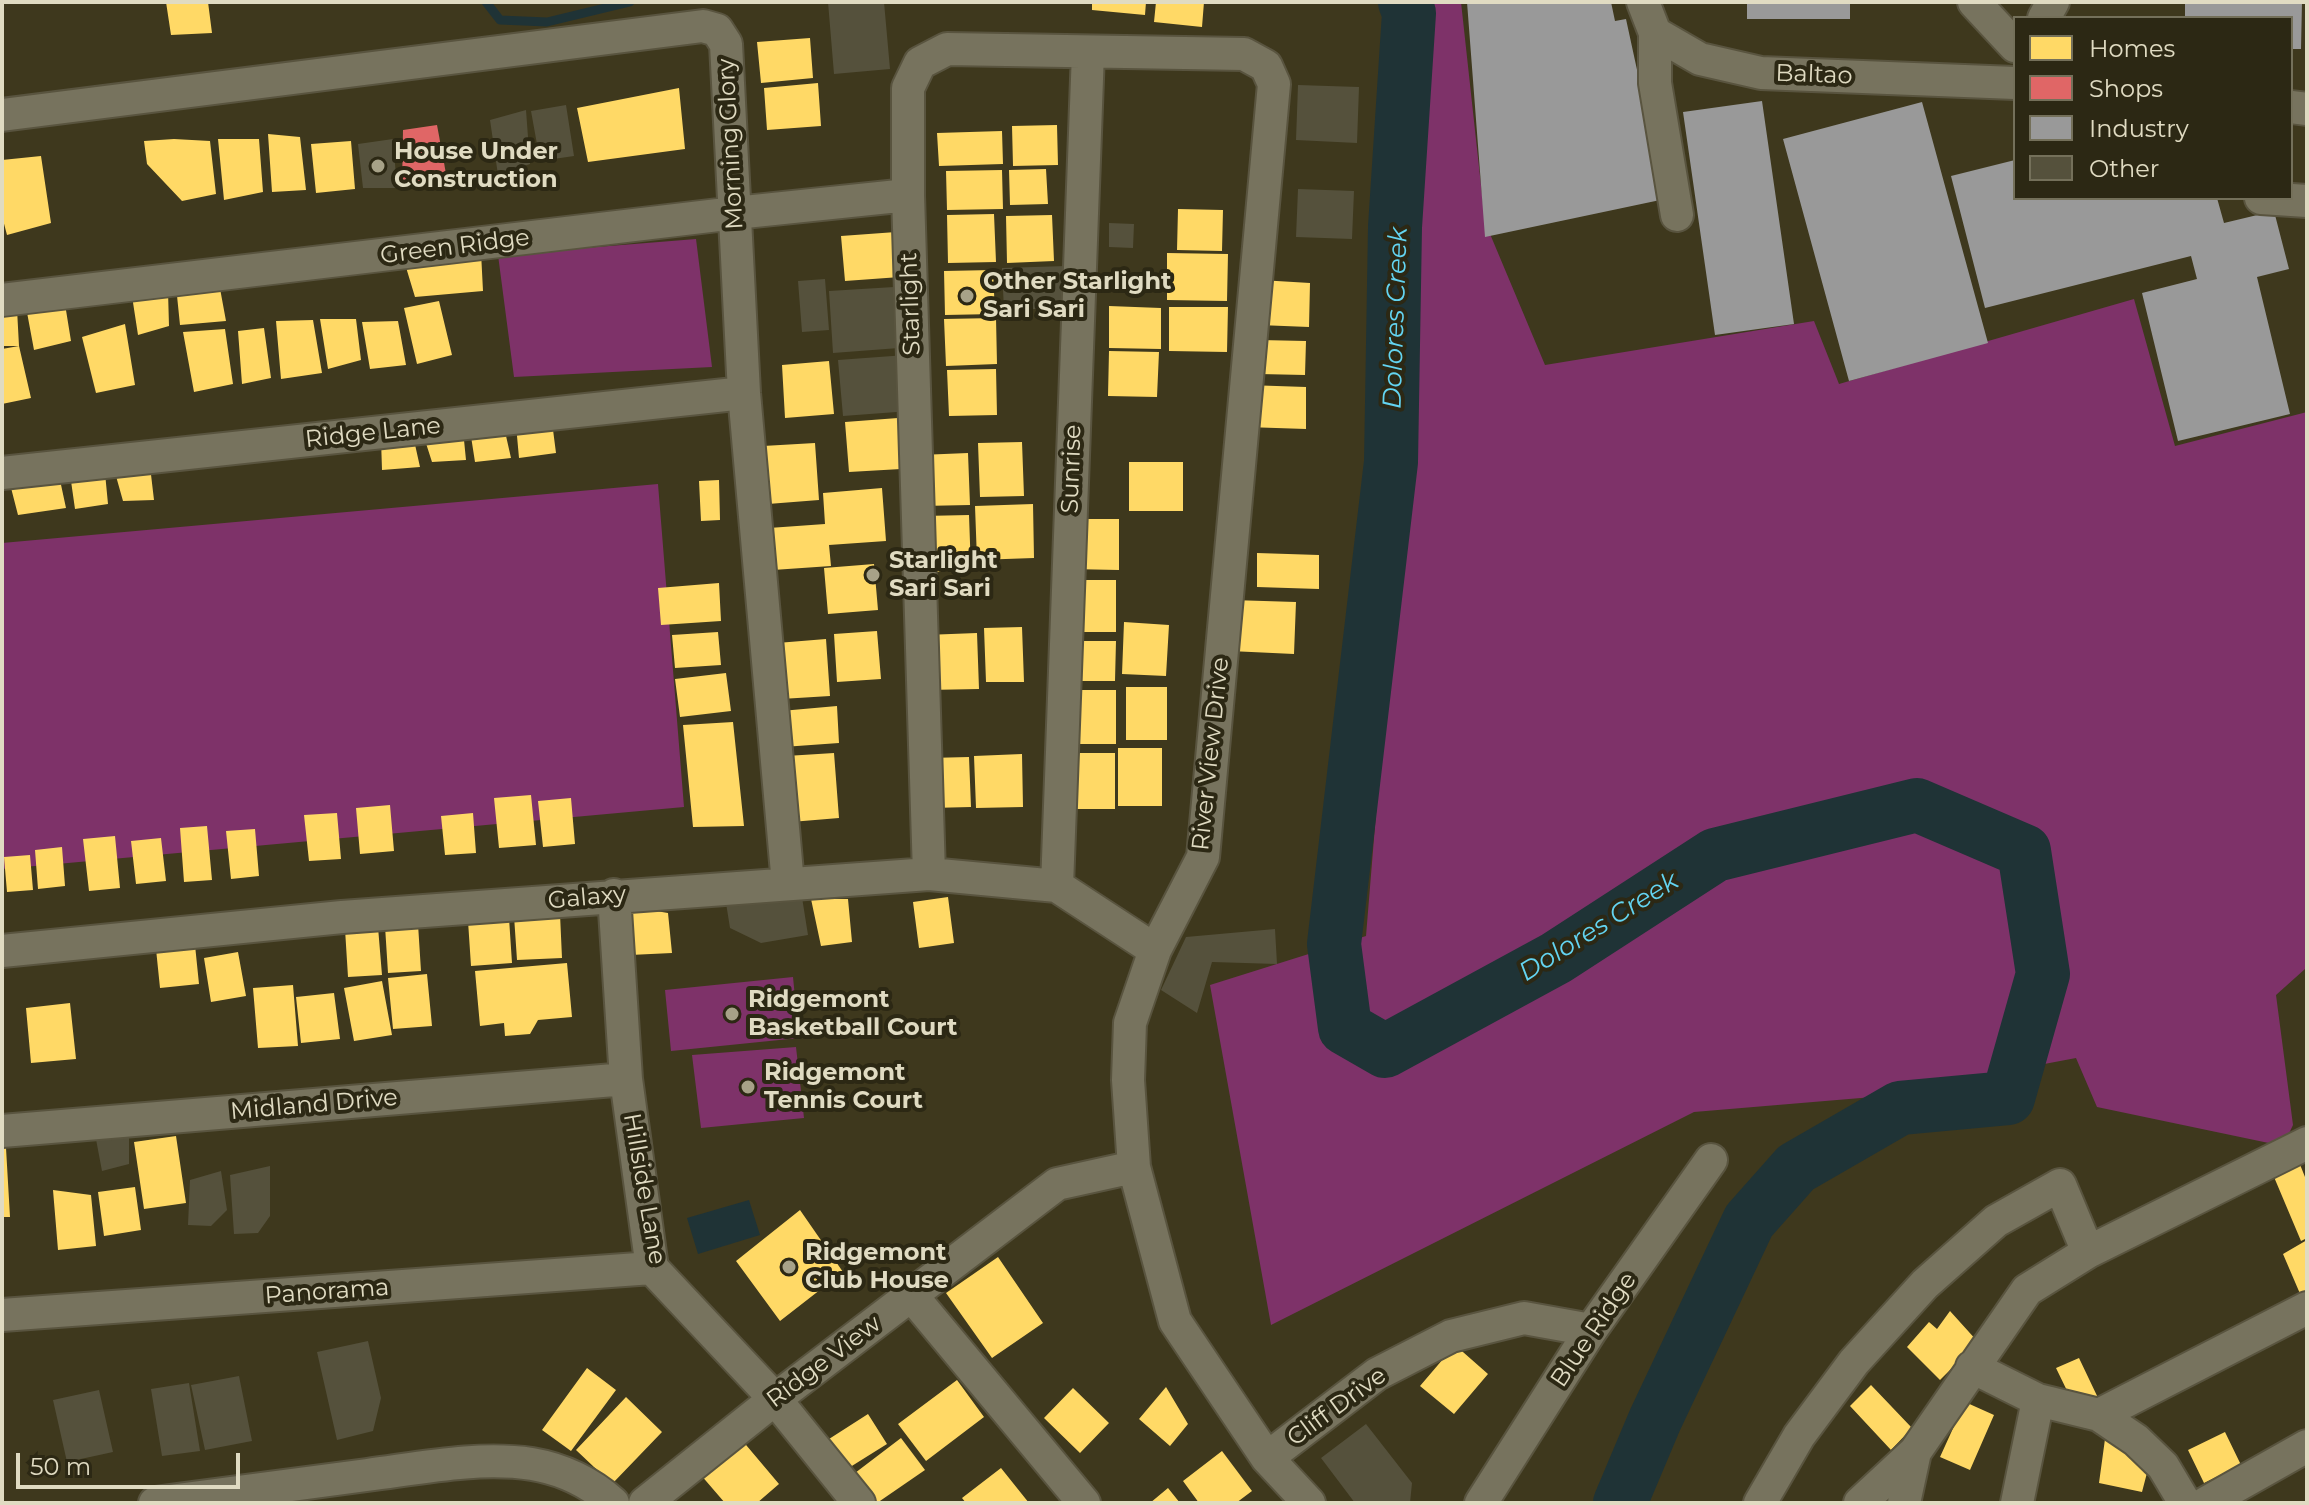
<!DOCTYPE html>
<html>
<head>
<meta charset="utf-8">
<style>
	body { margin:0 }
	#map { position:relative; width:2309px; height:1505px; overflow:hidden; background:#3e381d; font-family:Montserrat,sans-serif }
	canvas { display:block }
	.frame { position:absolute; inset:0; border:4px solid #e0dbc2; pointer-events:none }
	.legend { position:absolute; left:2013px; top:16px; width:280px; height:184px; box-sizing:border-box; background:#2c2814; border:2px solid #74705a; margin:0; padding:10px 14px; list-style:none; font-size:24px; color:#e0dbc2 }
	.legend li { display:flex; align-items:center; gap:16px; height:40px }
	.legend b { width:40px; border:2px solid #74705a }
	.scale { position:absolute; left:16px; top:1453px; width:224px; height:36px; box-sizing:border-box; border:4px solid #e0dbc2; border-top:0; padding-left:10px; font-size:24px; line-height:28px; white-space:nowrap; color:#e0dbc2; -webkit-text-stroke:6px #2c2814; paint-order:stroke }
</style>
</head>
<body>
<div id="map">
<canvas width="2309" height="1505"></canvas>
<div class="frame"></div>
<ul class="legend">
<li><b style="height:22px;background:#ffd966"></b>Homes</li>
<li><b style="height:22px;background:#e06666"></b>Shops</li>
<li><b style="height:22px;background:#999"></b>Industry</li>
<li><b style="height:22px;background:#55513c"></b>Other</li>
</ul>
<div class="scale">50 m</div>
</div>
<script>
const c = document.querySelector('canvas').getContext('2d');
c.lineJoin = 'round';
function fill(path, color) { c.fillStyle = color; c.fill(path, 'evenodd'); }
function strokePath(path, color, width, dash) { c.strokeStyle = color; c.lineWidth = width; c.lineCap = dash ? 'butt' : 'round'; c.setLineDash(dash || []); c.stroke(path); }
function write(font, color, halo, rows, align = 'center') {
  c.font = font + ' Montserrat,sans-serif'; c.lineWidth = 8; c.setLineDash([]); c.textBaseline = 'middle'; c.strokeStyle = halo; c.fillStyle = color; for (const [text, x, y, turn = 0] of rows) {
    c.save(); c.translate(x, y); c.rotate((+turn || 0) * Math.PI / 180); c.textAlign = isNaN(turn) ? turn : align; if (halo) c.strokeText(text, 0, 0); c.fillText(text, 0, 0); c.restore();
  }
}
const green = new Path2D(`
	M1416 2H1461L1485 222 1545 365 1814 321 1839 384 2134 299 2175 446 2307 412V970L2305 969 2276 995 2293 1125 2283 1146 2097 1107 2076 1058 2039 1065 1992 1087 1694 1112 1271 1325 1210 985 1366 936 1418 300Z
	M696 239 712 367 514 377 498 255Z
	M658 484 684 807 2 869V543Z
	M793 977 799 1038 671 1051 665 990Z
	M796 1047 804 1118 701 1128 692 1055Z`);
const water = new Path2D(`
	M749 1200 760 1235 698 1254 687 1218Z`);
const homes = new Path2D(`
	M166 2H208L212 33 171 35Z
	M1092 2H1146L1145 15 1092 10Z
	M1156 2H1204L1202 27 1154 22Z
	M810 38 813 78 761 83 757 42Z
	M818 83 821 126 767 130 764 88Z
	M679 88 685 149 588 162 577 108Z
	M1057 125 1058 165 1013 166 1012 126Z
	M1002 131 1003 164 939 166 937 133Z
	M268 134 300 137 306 190 272 192Z
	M174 139 210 141 216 194 182 201 147 164 144 141Z
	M218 139H259L263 192 224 200Z
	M351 141 355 189 316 193 311 144Z
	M41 156 51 223 7 235 2 216V160Z
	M1046 169 1048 204 1010 205 1009 170Z
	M1002 170 1003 209 947 210 946 171Z
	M1178 209 1223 210 1222 251 1177 250Z
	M994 214 996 262 948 263 947 215Z
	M1052 215 1054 261 1007 263 1006 216Z
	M896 232 900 277 845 281 841 236Z
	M481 252 483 291 415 297 405 264Z
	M1167 253 1228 254 1227 301 1167 300Z
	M993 270 995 314 945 315 944 271Z
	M1260 280 1310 283 1309 327 1259 325Z
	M219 283 226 321 180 325 176 286Z
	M168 291 169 326 138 335 132 296Z
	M439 301 452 355 417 364 404 308Z
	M65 304 71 341 34 350 26 307Z
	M1109 306 1161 308V349L1109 348Z
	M1169 307H1228L1227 352 1169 351Z
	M17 309 19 346H2V310Z
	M996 318 997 364 946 366 944 319Z
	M320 319H356L361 360 328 369Z
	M313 320 322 373 281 379 276 321Z
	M398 321 406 365 370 369 362 322Z
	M125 324 135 385 96 393 82 337Z
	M264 328 271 378 242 384 238 331Z
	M225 329 233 384 194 392 183 332Z
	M1260 340 1306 341 1305 375 1259 374Z
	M19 346 31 398 2 404V349Z
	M1109 351 1159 352 1157 397 1108 396Z
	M829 361 834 414 785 418 782 365Z
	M996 369 997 415 949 416 947 370Z
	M1247 385 1306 387V429L1246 427Z
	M898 418 901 469 849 472 845 422Z
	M552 422 556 453 519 458 516 425Z
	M504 427 511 458 475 462 470 430Z
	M463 430 466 460 432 462 423 434Z
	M381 439 414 440 420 467 382 470Z
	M1022 442 1024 496 980 497 978 443Z
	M815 443 819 500 768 504 763 446Z
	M968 453 970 505 922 506 920 455Z
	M1129 462H1183V511H1129Z
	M150 466 154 500 123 501 114 469Z
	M105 473 108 504 75 509 70 474Z
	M9 480H60L66 508 18 515Z
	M719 480 720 520 701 521 699 481Z
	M882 488 886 541 829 545 831 566 773 570 769 528 825 524 823 493Z
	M1033 504 1034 558 977 560 975 506Z
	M969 515 971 571 925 572 923 516Z
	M1073 519H1119V570L1070 569Z
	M1257 553 1319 555V589L1257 587Z
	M874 564 878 610 828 614 824 568Z
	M1073 580H1116V632H1073Z
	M719 583 721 621 661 625 658 588Z
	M1232 600 1296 602 1294 654 1230 651Z
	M1124 622 1169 625 1166 676 1122 674Z
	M1022 627 1024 682H986L984 628Z
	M877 631 881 679 837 682 834 634Z
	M718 632 721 665 675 668 672 635Z
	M977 633 979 689 927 690 925 635Z
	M826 639 830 696 781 699 777 643Z
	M1076 641H1116L1115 681H1075Z
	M726 673 731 711 680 717 675 679Z
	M1126 687H1167V740H1126Z
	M1071 690H1116V744H1072Z
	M837 706 839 743 783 747 781 711Z
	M733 722 744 826 693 827 683 725Z
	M1118 748H1162V806H1118Z
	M834 753 839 818 791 822 786 756Z
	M1066 753H1115V809H1066Z
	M1022 754 1023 807 976 808 974 756Z
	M969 757 971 807 931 808 929 758Z
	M531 795 536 845 499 848 494 798Z
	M571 798 575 844 543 847 538 801Z
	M390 805 394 851 360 854 356 808Z
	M337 813 341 859 309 861 304 815Z
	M473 813 476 853 445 855 441 816Z
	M207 826 212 880 184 882 180 828Z
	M255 829 259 876 231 879 226 831Z
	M115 836 120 888 89 891 83 839Z
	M161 838 166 881 136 884 131 841Z
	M62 847 65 886 38 889 35 850Z
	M30 855 33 890 7 892 4 857Z
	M948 897 954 943 919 948 913 902Z
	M811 899H848L852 942 821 946Z
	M626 906 668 913 672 953 630 955Z
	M560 914 562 958 517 960 514 916Z
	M509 918 512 963 471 966 468 921Z
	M418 924 421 971 388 973 385 926Z
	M378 927 382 975 348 977 345 929Z
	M195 945 199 984 160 988 156 949Z
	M238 952 246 996 211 1002 204 958Z
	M567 963 572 1017 538 1020 530 1034 505 1036 504 1023 480 1026 475 971Z
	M427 974 432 1026 393 1029 388 978Z
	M382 981 392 1035 354 1041 344 988Z
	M293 985 298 1046 258 1048 253 988Z
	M334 993 340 1039 301 1043 296 997Z
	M70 1003 76 1059 31 1063 26 1008Z
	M176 1136 186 1203 144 1209 134 1142Z
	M2 1148H6L10 1217H2Z
	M2299 1162 2307 1182V1238L2301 1241 2274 1177Z
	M135 1187 141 1230 104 1236 98 1192Z
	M53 1190 91 1195 96 1246 58 1250Z
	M800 1210 843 1272 780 1321 736 1261Z
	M2307 1240V1302L2304 1303 2283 1254Z
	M998 1257 1043 1323 992 1358 946 1293Z
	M1950 1311 1978 1342 1940 1380 1907 1347 1929 1322 1937 1329Z
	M1455 1345 1488 1374 1454 1414 1420 1386Z
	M2079 1358 2099 1400 2073 1403 2056 1368Z
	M587 1368 616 1390 571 1451 542 1430Z
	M957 1380 984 1417 926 1461 898 1424Z
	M1871 1385 1912 1428 1891 1450 1850 1406Z
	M1166 1387 1188 1424 1170 1446 1139 1419Z
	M1073 1388 1109 1423 1080 1453 1044 1418Z
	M626 1397 662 1432 612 1484 576 1450Z
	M1965 1402 1994 1415 1970 1470 1940 1457Z
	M868 1414 887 1444 847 1469 829 1439Z
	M2225 1432 2241 1465 2204 1483 2188 1450Z
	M901 1438 925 1470 877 1503 855 1473Z
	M741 1439 779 1484 757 1503H725L700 1474Z
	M2105 1439 2134 1451 2148 1469 2142 1492 2099 1483Z
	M1222 1451 1252 1491 1236 1503H1199L1183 1481Z
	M1001 1468 1029 1503H966L962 1498Z
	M1168 1488 1180 1503H1150Z`);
const shops = new Path2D(`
	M437 125 447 179 402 188 403 130Z`);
const industry = new Path2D(`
	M1467 2H1611L1615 21 1626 19 1665 199 1485 237Z
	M1747 2H1850V19H1747Z
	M2185 2H2302L2301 49H2291V18H2185Z
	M1762 101 1794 324 1715 335 1683 112Z
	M1922 102 1988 343 1849 381 1783 139Z
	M2015 160V198H2217L2224 223 2274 211 2289 269 2257 277 2290 414 2178 441 2142 293 2197 279 2191 256 1985 308 1951 176Z`);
const stream = new Path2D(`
	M486 2 500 20 547 22 630 2`);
const river = new Path2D(`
	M1405 2 1409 13 1395 227 1391 462 1334 944 1345 1028 1385 1051 1556 958 1715 855 1917 805 2024 851 2043 974 2008 1098 1900 1108 1796 1168 1749 1221 1655 1420 1620 1503`);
const building = new Path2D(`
	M828 2H884L890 69 834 74Z
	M1298 85 1359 87 1357 143 1296 140Z
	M566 105 574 156 540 161 531 111Z
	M526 110 530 164 498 175 490 120Z
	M393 139 397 188H363L358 144Z
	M1298 189 1354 191 1352 239 1296 237Z
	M1109 223 1134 224 1133 248 1109 247Z
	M1066 266 1068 308 1004 310 1002 268Z
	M825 279 829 330 802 332 798 281Z
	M894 287 899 348 833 353 829 291Z
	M906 355 910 411 843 416 838 360Z
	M801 891 808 935 761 943 730 928 726 903Z
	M1275 929 1277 964 1212 962 1197 1013 1161 990 1186 937Z
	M129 1131V1164L102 1171 95 1134Z
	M270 1166V1216L258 1233 234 1234 230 1175Z
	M221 1171 227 1210 211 1226 188 1225 190 1180Z
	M368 1341 381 1398 373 1431 337 1440 317 1352Z
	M239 1376 252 1441 205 1450 191 1385Z
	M189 1383 200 1451 162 1456 151 1389Z
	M99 1390 113 1452 67 1462 53 1400Z
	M1366 1424 1412 1483 1410 1503H1355L1321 1458Z`);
const minor = new Path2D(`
	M1643 2 1655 33 1700 59 1761 73 2015 83
	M1974 2 2015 46
	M2044 18 2053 2
	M1655 33V83L1677 215
	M2291 107 2307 109
	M2 115 703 26 717 30 726 44 744 393 788 884
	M2261 198 2307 201
	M2 300 735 213 908 195
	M2 473 744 393
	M929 874 908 195V88L920 63 947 49 1244 54 1266 66 1274 84 1203 857 1155 950 1130 1023 1128 1080 1134 1167 1175 1321 1267 1458 1309 1503
	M1057 886 1088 52
	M614 895 626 1079 652 1268 775 1399 859 1503
	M2 951 342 917 929 874 1057 886 1155 950
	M2 1131 626 1079
	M912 1296 1084 1503
	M2 1315 652 1268
	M1972 1367 2038 1400 2099 1415 2136 1440 2163 1466 2185 1503
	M2099 1415 2307 1308
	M1267 1458 1377 1374 1451 1336 1524 1318 1591 1330
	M155 1503C226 1494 297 1484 367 1475 421 1468 478 1456 532 1464 562 1469 591 1483 613 1503
	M645 1503 775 1399 1057 1184 1134 1167
	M1481 1503 1591 1330 1711 1160
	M1760 1503 1799 1436 1854 1362 1925 1284 1996 1221 2060 1185 2088 1252
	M1860 1503 1915 1452 2027 1290 2088 1252 2307 1143
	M1904 1503 1915 1452
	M2017 1503 2038 1400
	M2206 1503 2307 1446`);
const markers = [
	[378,166,8,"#a7a288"],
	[967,296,8,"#a7a288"],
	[873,575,8,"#a7a288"],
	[732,1014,8,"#a7a288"],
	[748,1087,8,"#a7a288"],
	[789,1267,8,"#a7a288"]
];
const streetNames = [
	["Baltao",1814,75,2],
	["Morning Glory",731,144,-93],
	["Green Ridge",455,247,-7],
	["Starlight",911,304,-92],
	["Ridge Lane",373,433,-6],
	["Sunrise",1072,469,-88],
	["River View Drive",1211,754,-84],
	["Galaxy",587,898,-5],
	["Midland Drive",314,1105,-5],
	["Hillside Lane",644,1189,80],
	["Panorama",327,1292,-4],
	["Blue Ridge",1594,1330,-56],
	["Ridge View",824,1362,-37],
	["Cliff Drive",1337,1407,-36]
];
const poiNames = [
	["House Under",394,152],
	["Construction",394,180],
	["Other Starlight",983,282],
	["Sari Sari",983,310],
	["Starlight",889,561],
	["Sari Sari",889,589],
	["Ridgemont",748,1000],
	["Basketball Court",748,1028],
	["Ridgemont",764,1073],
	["Tennis Court",764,1101],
	["Ridgemont",805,1253],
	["Club House",805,1281]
];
const waterNames = [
	["Dolores Creek",1396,318,-88],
	["Dolores Creek",1599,927,-32]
];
fill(green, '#7e3269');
fill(water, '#1f3336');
fill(homes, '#ffd966');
fill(shops, '#e06666');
fill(industry, '#999');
strokePath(stream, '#1f3336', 9);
strokePath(river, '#1f3336', 54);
fill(building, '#55513c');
strokePath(minor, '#59543f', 36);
strokePath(minor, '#77735e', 32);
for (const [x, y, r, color] of markers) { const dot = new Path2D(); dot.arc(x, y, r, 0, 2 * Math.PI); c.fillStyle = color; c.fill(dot); strokePath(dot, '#2c2814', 3); }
write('24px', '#e0dbc2', '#2c2814', streetNames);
write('bold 24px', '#e0dbc2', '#2c2814', poiNames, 'left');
write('italic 26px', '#63d4f1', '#2c2814', waterNames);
</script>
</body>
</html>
